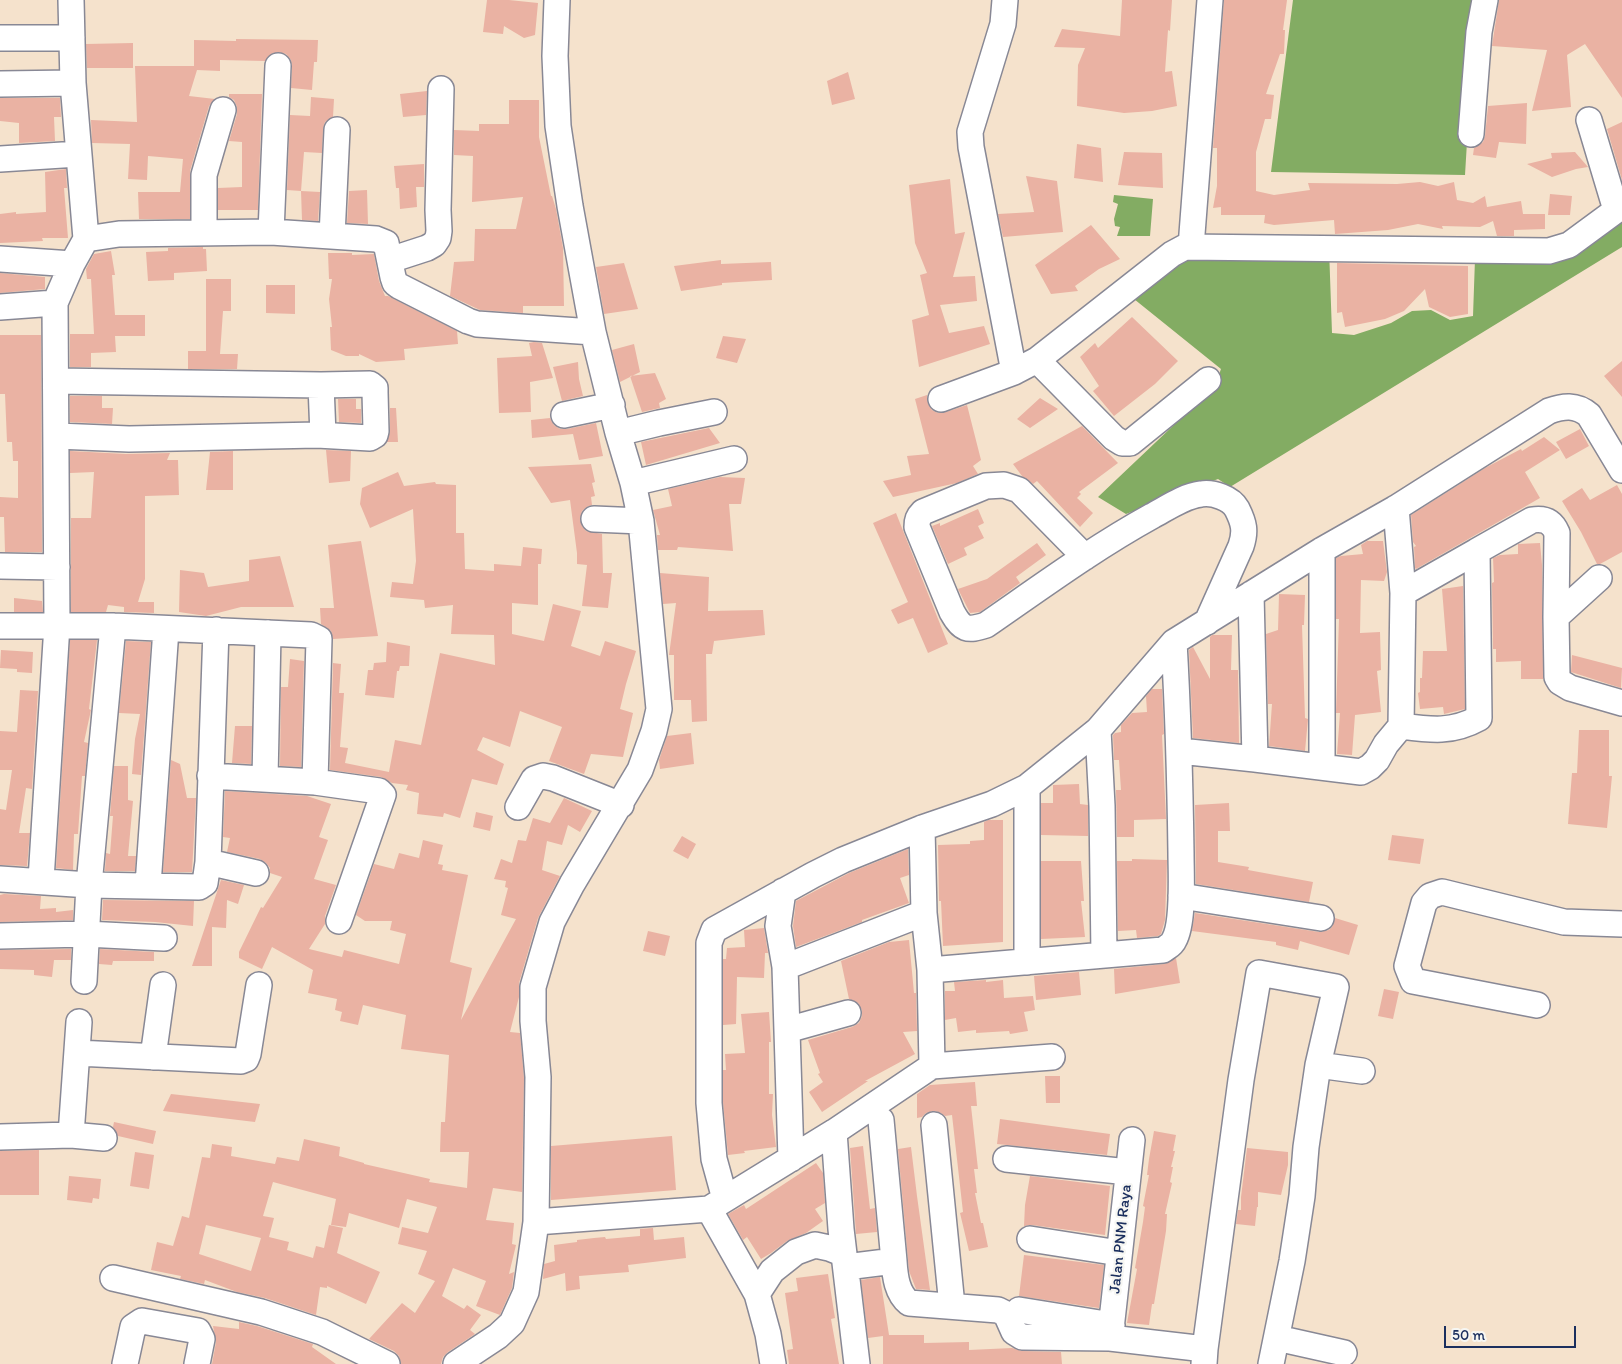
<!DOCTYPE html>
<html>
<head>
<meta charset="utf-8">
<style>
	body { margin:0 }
	#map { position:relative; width:1622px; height:1364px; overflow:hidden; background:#f5e2cc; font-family:Itim,sans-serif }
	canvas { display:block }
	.scale { position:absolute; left:1444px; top:1326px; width:132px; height:22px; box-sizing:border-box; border:2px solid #1b2f5e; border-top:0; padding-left:6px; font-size:15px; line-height:18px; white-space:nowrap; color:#1b2f5e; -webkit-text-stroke:4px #f6f6f2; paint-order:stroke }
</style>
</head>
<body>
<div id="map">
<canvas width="1622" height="1364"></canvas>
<div class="scale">50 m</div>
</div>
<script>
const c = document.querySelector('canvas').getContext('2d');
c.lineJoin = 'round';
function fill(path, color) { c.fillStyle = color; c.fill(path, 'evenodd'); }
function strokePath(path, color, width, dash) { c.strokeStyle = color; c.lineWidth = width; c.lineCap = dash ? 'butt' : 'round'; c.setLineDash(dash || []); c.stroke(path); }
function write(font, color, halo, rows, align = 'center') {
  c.font = font + ' Itim,sans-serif'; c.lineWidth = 4.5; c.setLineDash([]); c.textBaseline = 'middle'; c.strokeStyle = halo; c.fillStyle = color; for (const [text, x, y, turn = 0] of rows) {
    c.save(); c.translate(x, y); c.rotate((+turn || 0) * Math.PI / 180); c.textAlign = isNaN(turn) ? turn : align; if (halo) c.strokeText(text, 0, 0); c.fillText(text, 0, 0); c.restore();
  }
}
const forest = new Path2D(`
	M1293 0H1480L1474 26 1465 175 1271 172Z
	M1114 195 1153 199 1150 236H1117L1120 227 1115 226 1114 219 1118 204 1113 202Z
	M1622 213V247L1230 487 1218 479 1126 514 1098 497 1215 386 1221 369 1134 299 1191 247 1329 248 1332 333 1354 335 1391 323 1412 311 1431 310 1450 320 1473 316 1475 259 1550 260Z`);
const building = new Path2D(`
	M487 0H509L538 3 535 35 524 38 504 26 503 34 483 32Z
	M1122 0H1172L1170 31 1168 30 1165 72 1172 71 1177 106 1152 111 1124 113 1077 106 1078 65 1085 48 1054 47 1062 29 1120 36Z
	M1224 0H1287L1283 30H1285L1284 54H1280L1266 94 1274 95 1271 119H1265L1256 152V191L1274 195 1310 190 1308 183 1397 184 1420 182 1438 186 1454 182 1457 200 1473 203 1485 196 1487 207 1521 201 1523 214H1545V229L1514 230V236H1497L1493 221 1480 227 1442 226 1443 229 1418 224 1388 230 1335 234 1334 220 1274 225 1264 223 1265 215H1221V207L1213 208 1217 186V148H1213Z
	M1499 0H1622V98L1585 44 1567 55 1571 107 1532 111 1547 50 1492 46Z
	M236 39 318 40 317 62H314L312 90 291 88 292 67 291 60 286 54 279 52 271 54 265 61 220 60V71L197 70 189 96 215 99 209 106 190 171V219H139L138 192H180L183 159 148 156 147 180 128 179 130 144 92 143 91 120 137 122 135 66H194V40L236 41Z
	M133 43V68H87L86 44Z
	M848 72 855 99 832 105 827 81Z
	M427 91 426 115 403 117 400 94Z
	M229 94H262L258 210H218V188L242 187V142L229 141 237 114V107L234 100 229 97Z
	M311 97 334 99 333 117 325 122 323 129 322 153 304 152 301 191 287 190 290 115 310 116Z
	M0 98H60L61 117H54L55 141 19 143V123L0 121Z
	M509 100H539V137L551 196H552L556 209 563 248 564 306H523V313L480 310 450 296 454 262 474 261 475 229H516L523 197 472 202 473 156 454 155V130L479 131V124H509Z
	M1527 103 1526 144 1499 142 1496 158 1473 155 1474 148 1483 142 1485 136 1488 106Z
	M1622 122V180L1607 129Z
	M1077 144 1101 148 1103 182 1074 178Z
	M1124 152 1162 153 1163 188 1118 185Z
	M1575 152 1588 167 1576 169 1552 177 1527 164 1552 158 1551 153Z
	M424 164V187H416L417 207 400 209 399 188H396L394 166Z
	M66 169 67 188H64L68 238H42L43 241 0 243V214L16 212V214L46 212 45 172Z
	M1026 176 1057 181 1063 232 1003 237 998 214 1034 212Z
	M950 179 955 234 965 232 953 277 975 276 977 301 940 305 949 333 984 326 990 344 919 367 912 320 929 315 920 275 927 273 915 243 909 185Z
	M367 190 368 224 347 223 349 191Z
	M301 191 320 192 318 221 302 220Z
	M1550 194 1572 196 1570 215H1548Z
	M1091 225 1120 259 1099 269 1075 286 1078 291 1051 294 1035 265Z
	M203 247V249H206L207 271 174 273V280L148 281 146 252 168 251V248Z
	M111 251 115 275H112L115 315H145V336H115L116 352 91 353V367H70V334H94L91 279H87L86 269 94 254Z
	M328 253H352V255L374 254 379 281 385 296H388L457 331 458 344 404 349 405 360 376 362 359 354V356H346L331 350 330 327H332L329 299 332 279H329Z
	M721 260V264L771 262 772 280 722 283V285L681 291 674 266Z
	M624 263 638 309 604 314 596 267Z
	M1337 263 1468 266V314L1450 317 1429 307 1425 289 1404 311 1385 319 1345 327 1342 312 1337 313Z
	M0 273 45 277V289L0 293Z
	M206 279H231V311H223L220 354H238L237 369H188V351H206Z
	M266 285H295V314L266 313Z
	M1132 317 1178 361 1155 384 1114 416 1093 391 1099 386 1080 357 1095 343 1098 348Z
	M0 335H41L42 552H5L4 517H0V497L18 498V461H13L12 442H7L5 394H0Z
	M723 336 746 339 737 363 716 358Z
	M534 342 542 343 553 378 530 382 531 412 499 413 497 358 532 356 529 343Z
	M634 344 640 372 620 382 612 350Z
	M1622 361V397L1604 376Z
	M578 362 579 379 583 396 562 401 553 367Z
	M655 373 666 399 659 403 660 408 642 412 630 376Z
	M927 395 928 404 932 410 938 413 946 412 967 405 981 460 973 466 978 474 957 483 893 497 883 481 911 475 907 456 929 454 915 399Z
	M70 396H102V408H113L112 424 70 422Z
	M1040 398 1058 409 1030 428 1017 419Z
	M338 399H356V409H361V423L339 422Z
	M390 408H396L398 442H386L390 431Z
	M550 418 554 425 560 429H567L596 423 603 456 579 460 573 434 532 438 531 420Z
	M1082 426 1118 463 1079 492 1081 494 1077 498 1093 513 1080 527 1037 481 1033 484 1022 476 1013 464Z
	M709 428 720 443 646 465 641 442Z
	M1580 429 1589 446 1566 459 1556 442Z
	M1544 437 1560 450 1525 472 1540 498 1416 569 1415 568 1414 547 1416 546 1413 542 1411 515 1485 468 1521 449 1522 451Z
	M326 450 351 451 350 481 329 483Z
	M70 451 126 454 170 453 167 460H178L179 495 145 496V579L138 602H154V613L124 612V607L108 605 106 612H71V518H91L94 472 70 473Z
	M233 451V490H206L210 452Z
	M591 464 595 482 592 483 595 496 591 497 592 505 587 507 582 511 580 519 582 526 586 531 602 534 603 573H612L608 608 582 606 587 565 577 564V553L570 500 551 503 528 467Z
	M398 472 404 486 435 482 436 484 456 485V533H464L465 569 494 571V564L521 566 523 547 542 549 541 564H538V605L512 603V634L544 641 553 604 581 611 571 646 600 656 605 641 636 651 626 684 620 709 633 713 623 757 591 754 584 774 549 761 562 727 520 711 510 747 483 737 477 750 504 764 497 785 472 779 460 818 444 813 443 817 417 814 419 793 406 790 408 785 392 783 381 777 330 770 333 663 341 664 339 693H344L340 747 348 748 345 763 389 772 395 740 421 745 440 653 495 665 494 635 451 634 453 605 425 608 424 600 390 597 392 582 413 584 416 561 413 509 370 528 360 504 362 488Z
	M720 477 745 478 741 504H729L733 551 678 547 677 550H658L657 535H660L653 510 672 506 668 489Z
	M1617 485 1622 494V552L1600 564H1597L1581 532 1562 501 1582 488 1590 500Z
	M978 509 984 523 978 526 984 538 964 548 967 555 948 564 932 526 940 523V526Z
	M896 513 948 644 928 653 913 618 898 624 891 610 908 602 873 523Z
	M361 541 378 636 333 639 331 631 321 624 320 608H334L328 545Z
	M1367 541H1383L1387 572 1384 581 1361 580 1360 633 1380 632 1381 670 1377 671 1381 712 1355 715 1352 755 1337 754 1340 713H1336L1339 619H1336V558L1341 556 1363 554 1361 545Z
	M1037 543 1046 555 1016 577 1020 583 980 612 970 613 958 589 987 579Z
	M1540 543 1542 565 1543 679H1521V661L1496 662V649H1493L1492 583 1494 582 1493 558 1500 555 1518 554V544Z
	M280 556 294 607H241L206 616 179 612 180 570 204 573 208 587 249 581V560Z
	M660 573 709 577 708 611 763 610 765 635 714 641 712 654H706L707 721 692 722 691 700H674V655H669L676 603 663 604Z
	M1463 586 1465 709 1444 714 1443 707 1420 709 1418 693 1420 692V678H1422L1423 651H1447L1442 589Z
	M1279 594 1305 595 1304 625H1302L1305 718 1308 719 1305 751 1269 746 1272 704H1268L1266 634 1278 630Z
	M14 598 42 601 43 612H14Z
	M1212 635H1232L1231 670H1238L1239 743 1193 738 1189 650 1193 647 1210 679V637Z
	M70 640H97L89 709 91 710 84 742 88 743 85 776H82L78 834H74L73 870 56 868Z
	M126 641 151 642 141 775 132 774 135 739 140 714 119 713Z
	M387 642 410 646 409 666H400L399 671H397L394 698 365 695 368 670H373L374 663 386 662Z
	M1 650 33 652 32 673 17 672V669L0 668Z
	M1572 655 1622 668 1621 688 1571 672Z
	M290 659 304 661 301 767 280 766 281 687H288Z
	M1152 689H1162L1164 734 1162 735 1166 819 1134 820V837H1117L1116 790H1121L1119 760H1114L1113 735 1115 733 1121 732V725L1132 713 1147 712 1146 696Z
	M20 690 38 691 32 789 26 788 19 833H30L27 866 0 865V809L6 810 12 770H0V731L17 732Z
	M235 726H252L251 764 232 763Z
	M1579 730H1609V776H1612L1607 828 1568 824 1572 773H1577Z
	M691 733 694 764 660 769 659 760 667 736Z
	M171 760 180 764 187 798H196L192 872H163Z
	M114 766H128V800L133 801 128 856H136L135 871H105L106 853 110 854 113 816H110Z
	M1079 784 1080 804 1088 805V836L1041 835V803H1053V785Z
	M225 791 307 796 331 804 319 837 328 840 314 879 336 885 325 916V924L309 949 342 957 344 950 399 964 406 934 390 930 392 921H365L356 915 374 864 394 869 399 853 419 858 423 840 443 845 438 864 443 865 442 870 468 875 450 962 472 968 461 1020 516 919 501 915 508 888 505 887 506 881 494 879 501 859 512 863 518 840 526 841 533 818 550 823 564 798 592 811 580 832 568 825 562 845 547 841 542 870 560 876 538 918 519 983V997L510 1032 520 1033 524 1078 522 1192 493 1188 486 1220 514 1223 512 1244 516 1245 509 1274 514 1272 512 1288 500 1315 476 1306 486 1281 453 1268 442 1296 464 1309 467 1305 481 1315 470 1330 475 1334 448 1352 443 1357 441 1364H401L399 1356 394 1351 369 1339 402 1303 415 1313 435 1281 418 1274 427 1251 398 1244 402 1227 428 1233 437 1207 407 1199 399 1228 349 1213 346 1227 331 1225 336 1199 273 1182 263 1216 274 1218 269 1237 289 1242 287 1250 313 1258 316 1246 324 1248 329 1225 343 1228 337 1253 380 1272 366 1304 327 1286V1288L320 1287 316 1315 265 1298 237 1292 205 1280 204 1284 180 1279 181 1276 151 1270 157 1242 173 1246 182 1216 189 1218 202 1157 210 1158 212 1144 232 1147 231 1156 275 1164 277 1157 299 1161 304 1139 340 1147 339 1156 364 1163V1164L430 1179 429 1182 467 1188 469 1152H440L441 1122H445L449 1055 401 1049 406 1015 363 1005 358 1025 340 1021 342 1012 335 1010 337 999 308 993 313 970 272 947 262 969 239 958V952L261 907 263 908 282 877 270 873V868L266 863 260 859 227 852 230 838 223 837ZM206 1225 261 1238 251 1271 199 1254Z
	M1229 803 1230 831H1218V862L1249 867 1248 870 1313 882 1309 902 1196 884 1195 805Z
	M476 812 493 816 490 831 473 827Z
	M988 820H1003V942L943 946 941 901H939L938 845 970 844V841L984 840V822Z
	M1392 835 1424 839 1420 864 1388 860Z
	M682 836 696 844 688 859 673 851Z
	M908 849 909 875 900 878 909 903 862 920V922L796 947 793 926 796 901 849 873Z
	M1132 859 1167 860 1165 920 1161 934 1158 936 1137 938 1136 930 1118 931 1117 861H1132Z
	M1041 861H1081L1084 901H1081L1085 937 1041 939Z
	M221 880 244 885 238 904 227 900 226 928 212 927V966H192Z
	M4 894 41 896 40 909 56 908V912L73 910V920L0 922V895Z
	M103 900 194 901 193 926 155 922 102 920Z
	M1195 913 1319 932 1329 930 1332 927 1335 918 1358 925 1349 955 1300 941 1298 950 1276 945V942L1192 931Z
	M764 928 768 953H765L764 978 737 977 736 1024 723 1025V959H726L727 948 745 947 744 930Z
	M648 931 670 936 665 956 643 951Z
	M909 940 914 993H916L917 1031 903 1032 915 1054 865 1081H868L822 1112 809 1092 823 1082 818 1074 820 1073 808 1040 852 1027 859 1023 862 1016V1010L858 1003 849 999 841 961 889 942Z
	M71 949V960H54L52 977 34 975V970L0 969V950Z
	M100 949 154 952V961H113L112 965 99 964Z
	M1176 958 1180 983 1115 994 1114 969 1164 964Z
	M1079 972 1081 995 1036 1000 1034 976Z
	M986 980V982L1003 980 1004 998 1033 996 1035 1010 1024 1012 1028 1031 1010 1034 1009 1031 976 1033V1030L958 1032 956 1018 945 1020V991H955L954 982Z
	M1384 989 1399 992 1393 1019 1378 1016Z
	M769 1012 771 1042H769V1094H773L772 1115 776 1147 744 1151 745 1153 728 1155 723 1102V1070H726L725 1054 745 1053 741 1014Z
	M1045 1076H1060V1103H1046Z
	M975 1082 977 1106H971L978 1169H974L977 1193H975L981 1223H983L988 1247 969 1251 960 1213 963 1212 952 1115 945 1116 939 1112 933 1111 926 1113 922 1117 917 1118V1094L930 1085Z
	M171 1094 260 1104 255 1122 163 1111Z
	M1000 1119 1110 1134 1107 1155 997 1144Z
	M114 1122 156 1131 153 1144 118 1136 113 1127Z
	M1154 1131 1176 1135 1173 1151H1175L1171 1167H1173L1170 1182 1172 1183 1165 1214H1167L1166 1231 1154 1304H1152L1149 1325 1127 1323 1137 1269 1135 1268 1143 1222 1145 1207 1143 1206 1149 1175H1147L1149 1159Z
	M672 1136 676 1190 551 1200V1146Z
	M863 1146 870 1209 875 1208 877 1232 856 1234 850 1148Z
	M911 1147 917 1196 930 1290 916 1289 909 1271 898 1149Z
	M1247 1148 1288 1152V1165L1281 1195 1258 1192V1207H1257L1255 1226 1236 1224 1238 1210H1241V1197Z
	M39 1150V1195H0V1151Z
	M135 1152 154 1155 149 1189 130 1186Z
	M816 1163 823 1173 825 1203 815 1209 823 1221 806 1233 787 1241 771 1253 761 1259 747 1237 743 1240 728 1214 744 1205 746 1209Z
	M69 1176 101 1179 99 1199 93 1198 92 1203 67 1200Z
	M1030 1176 1110 1186 1105 1235 1032 1225 1024 1226 1025 1205Z
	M653 1228 654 1240 684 1237 686 1258 628 1265 629 1272 579 1276 580 1289 566 1291 565 1273 543 1279 544 1264 555 1261 554 1245 577 1242V1240L594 1238 605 1237 606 1239 640 1236V1229Z
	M1024 1255 1104 1265 1099 1308 1019 1296Z
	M828 1274 835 1318 831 1319 839 1364H789L787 1350 793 1349 785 1293 798 1291 796 1278Z
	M880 1277 889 1335H886H924V1343L969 1342V1350L1012 1348 1022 1351 1061 1352 1062 1364H883V1336L868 1338 861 1280Z
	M239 1322 257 1326 313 1344 312 1347 336 1364H212L216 1342 213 1326 239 1329Z`);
const minor = new Path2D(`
	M0 38H72
	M0 84 73 83
	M1589 120 1616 210
	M1471 134 1479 32 1485 0
	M0 159 78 154
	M204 232V175L223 110
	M271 232 278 66
	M332 236 337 130
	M86 239 119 234 271 232 376 239 386 243 393 277 395 283 399 286 468 321 477 324 593 332
	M1191 247 1210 0
	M0 259 72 264
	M390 260 427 248 434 244 438 238 439 231 438 210 441 89
	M0 307 55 303
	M1037 360 1114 438 1122 443H1130L1208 380
	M1014 372 1037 360 1172 254 1185 247 1549 251 1569 245 1622 206
	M321 385 323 435
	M941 399 1014 372 971 147 970 132 1003 24 1005 0
	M564 415 612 405
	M618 433 659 423 714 412
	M57 436 129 439 317 435 370 438 375 435 376 431 375 392V388L370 384 321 385 57 381
	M633 483 734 459
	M594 519 641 521
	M1477 551 1532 520C1544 518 1552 521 1557 533L1556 617
	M1085 557 1019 490 1004 485 986 486 923 512C918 517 917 520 917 527L952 612C962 630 967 631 986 625 1041 587 1094 548 1152 516 1167 508 1184 496 1201 494 1213 492 1231 498 1237 509 1244 523 1246 531 1241 546L1207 622
	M0 566 57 567
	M1599 578 1556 617 1557 677 1560 682 1570 688 1622 703
	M0 626H113L311 635 319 639 315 782 210 776
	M1401 726C1431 730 1452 733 1479 718L1477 551 1403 593
	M1098 730 1102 806 1104 955
	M1180 751 1255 759 1251 594
	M1255 759 1361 772 1370 767 1377 760 1386 744 1401 726 1403 593 1396 508
	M1322 767V550
	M265 779 268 633
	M315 782 379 791 383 795 339 921
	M518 807 534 779 543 776 553 778 621 805
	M208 862 256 873
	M0 879 89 885 113 626
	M41 880 57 625 55 303 72 264 86 239 73 83 71 0
	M148 885 166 629
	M783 891 778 926 785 967 791 1159
	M1181 896 1321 918
	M924 913 930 970 1163 950C1167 947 1172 945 1174 940 1184 923 1181 874 1181 853 1180 782 1178 712 1174 642
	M0 936 86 934 164 938
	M1027 962V787
	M785 967 924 913 922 828
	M930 970 932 1066
	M84 981 89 885 199 887 205 883 208 862 216 630
	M1537 1005 1413 981 1407 966 1424 903 1430 896 1442 892 1564 922 1622 924
	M787 1030 848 1013
	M77 1053 241 1061 246 1059 248 1054 259 985
	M153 1057 163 985
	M1318 1065 1362 1071
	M881 1120 894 1261
	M934 1125 952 1306
	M834 1132 841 1229 857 1364
	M71 1135 79 1022
	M0 1137 71 1135 104 1138
	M1006 1159 1128 1172
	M725 1199 714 1159 709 1103V943L714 930 813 875 843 860 922 828 992 804 1027 787 1098 730 1174 642 1322 550 1396 508 1549 411C1563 406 1576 404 1589 415L1622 470
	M709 1209 757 1294 768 1334 773 1364
	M536 1222 709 1209 834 1132 932 1066 1052 1057
	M1030 1239 1119 1253
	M846 1267 894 1261C895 1277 897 1293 909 1303L998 1310 1006 1314 1014 1332 1022 1337 1110 1338 1205 1349 1204 1364
	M113 1278 261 1312 322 1332 387 1364
	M757 1294 772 1271 796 1252 815 1245 829 1248 844 1254
	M1019 1310 1112 1325
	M1110 1338 1132 1140
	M1277 1338 1344 1353
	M1205 1349 1241 1080 1259 973 1336 987 1318 1065 1306 1147 1302 1196 1292 1261 1271 1364
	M125 1364 133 1327 142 1321 198 1331 202 1339 197 1364
	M456 1364 498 1336 512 1323 526 1292 536 1222 538 1077 533 1021V987L552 922 572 884 640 770 654 731 659 709 641 521 633 483 618 433 593 332 570 206 558 126 555 56 557 0`);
const streetNames = [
	["Jalan PNM Raya",1121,1239,-84]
];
fill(forest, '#83ac63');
fill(building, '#eab2a3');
strokePath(minor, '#888895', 28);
strokePath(minor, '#fff', 25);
write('16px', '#1b2f5e', '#f6f6f2', streetNames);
</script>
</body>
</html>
